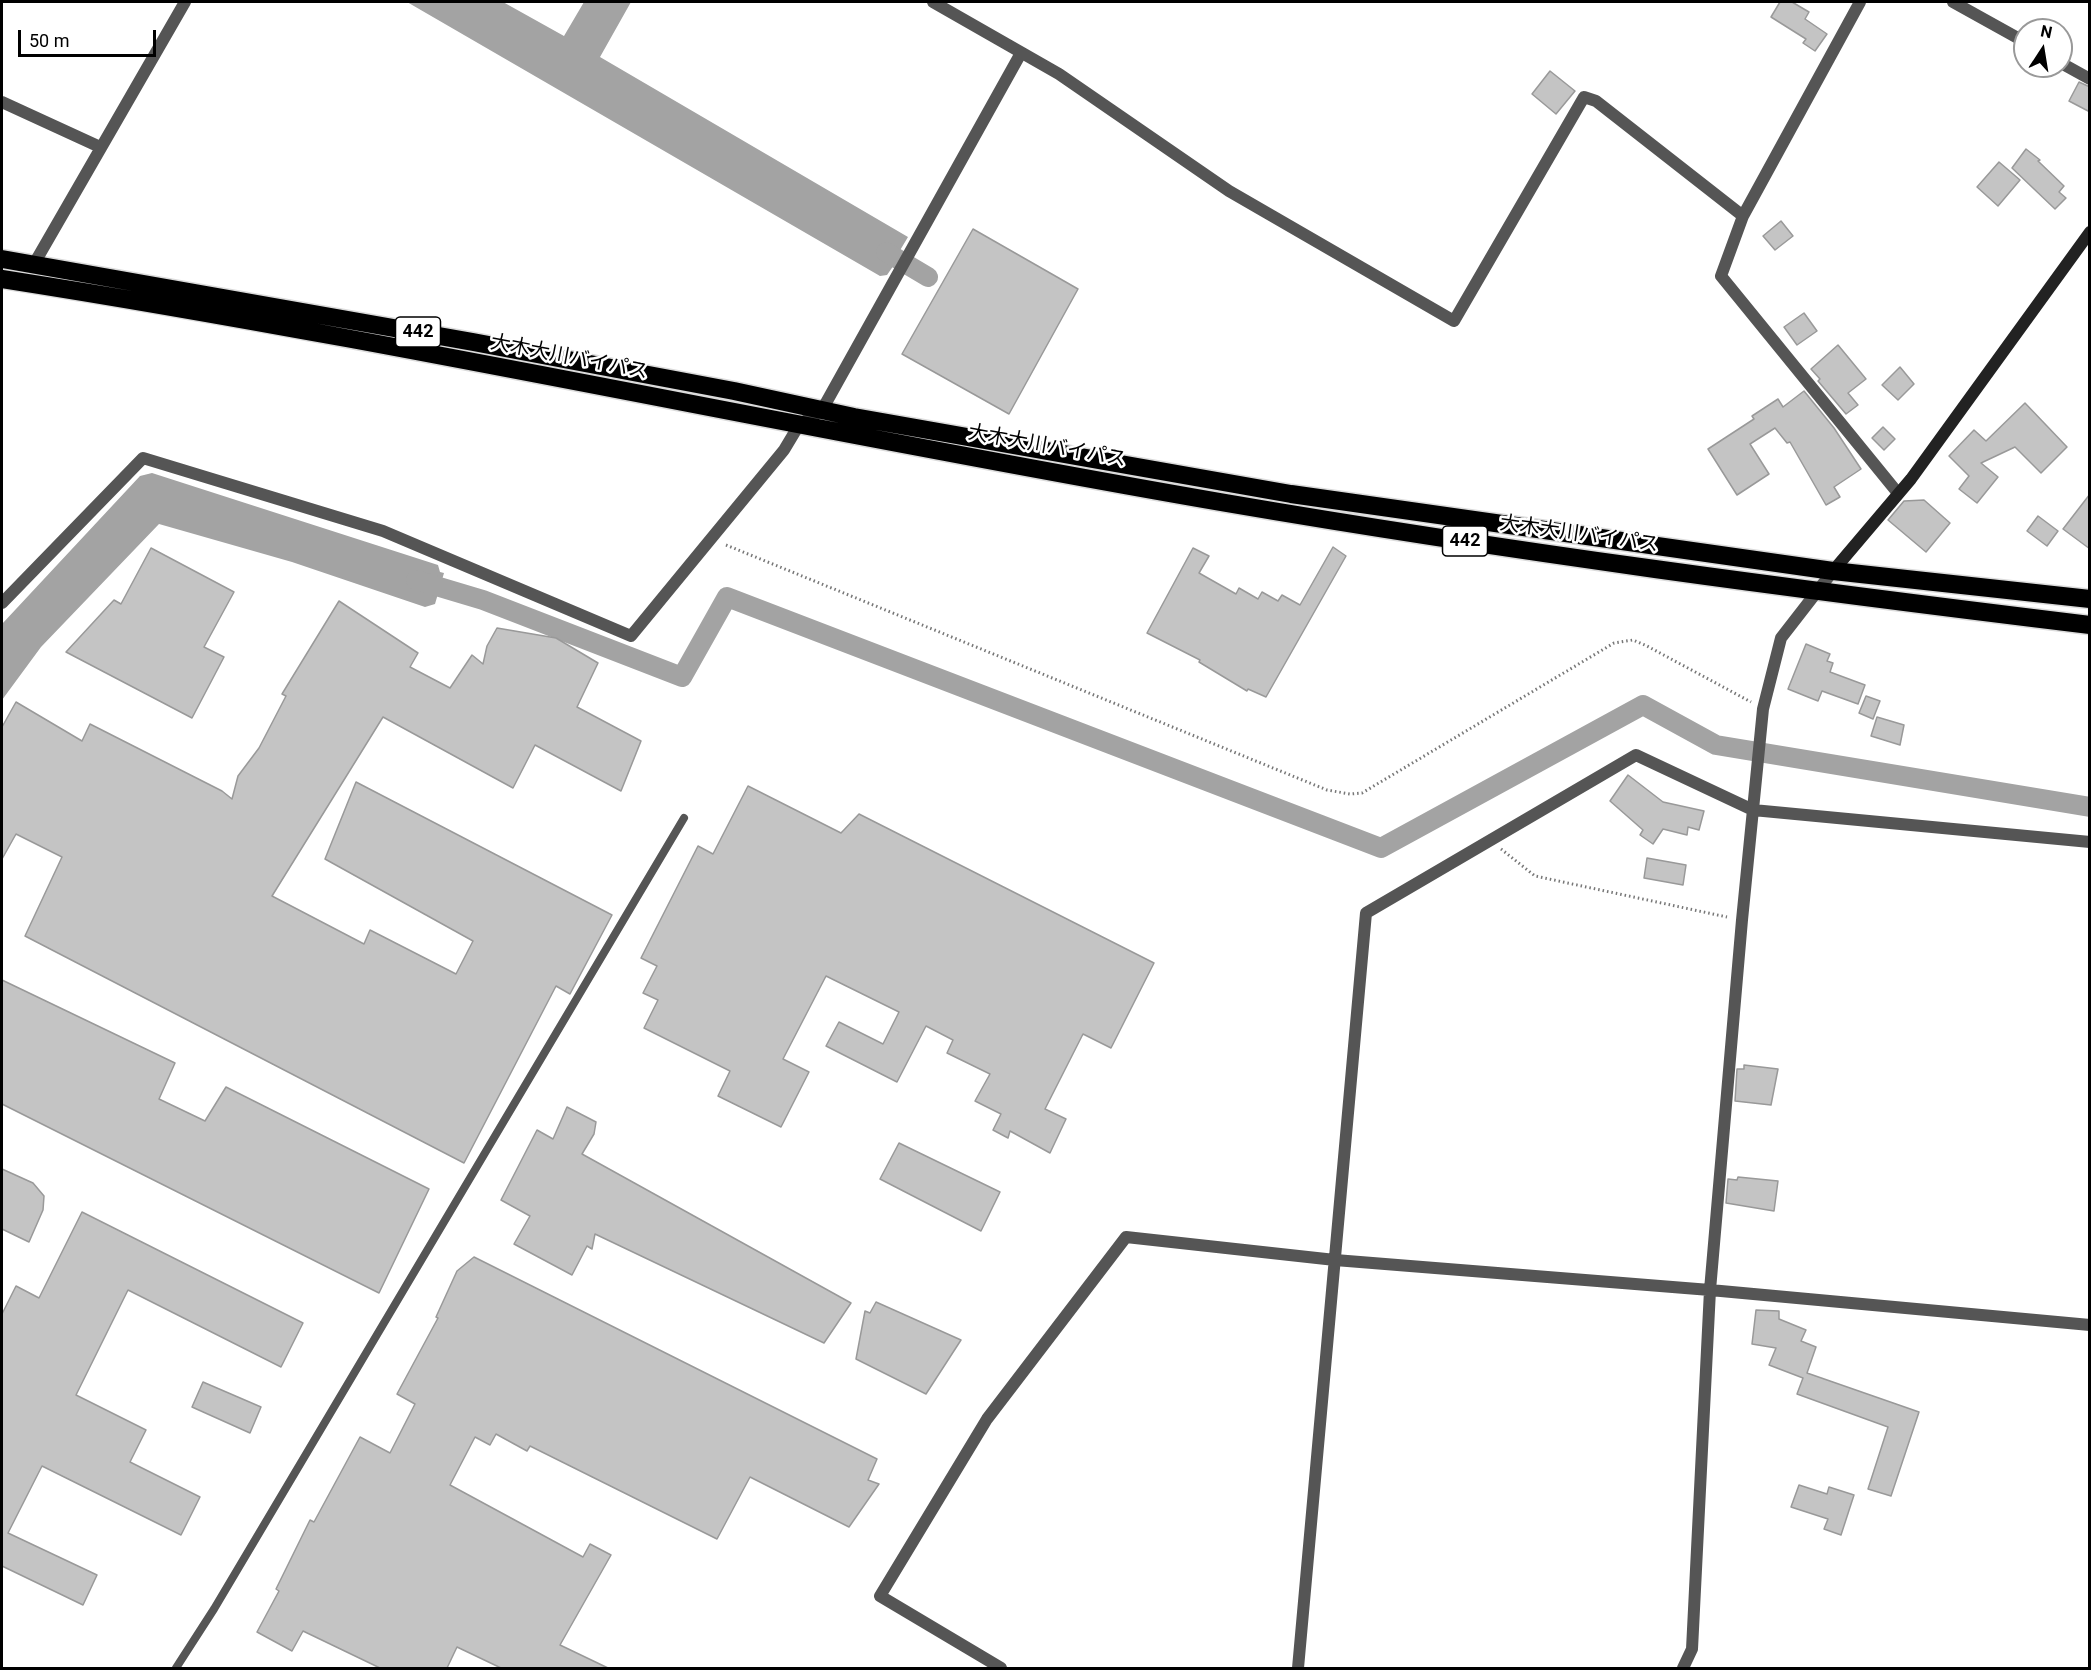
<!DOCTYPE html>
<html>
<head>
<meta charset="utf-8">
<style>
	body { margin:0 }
	#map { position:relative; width:2091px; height:1670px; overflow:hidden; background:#fff; font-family:Roboto,sans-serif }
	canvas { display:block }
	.frame { position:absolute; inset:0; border:3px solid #000; pointer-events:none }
	.north { position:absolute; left:2013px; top:18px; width:60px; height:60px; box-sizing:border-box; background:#fff; border:2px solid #999; border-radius:50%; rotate:12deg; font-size:16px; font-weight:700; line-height:24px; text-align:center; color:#000 }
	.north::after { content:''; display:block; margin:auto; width:21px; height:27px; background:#000; clip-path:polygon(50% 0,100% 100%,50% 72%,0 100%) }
	.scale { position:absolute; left:18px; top:30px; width:138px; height:27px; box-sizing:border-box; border:3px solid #000; border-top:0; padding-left:8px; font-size:18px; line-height:21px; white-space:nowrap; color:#000; -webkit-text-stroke:4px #fff; paint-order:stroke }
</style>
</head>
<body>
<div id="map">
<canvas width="2091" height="1670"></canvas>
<div class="frame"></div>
<div class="north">N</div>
<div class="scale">50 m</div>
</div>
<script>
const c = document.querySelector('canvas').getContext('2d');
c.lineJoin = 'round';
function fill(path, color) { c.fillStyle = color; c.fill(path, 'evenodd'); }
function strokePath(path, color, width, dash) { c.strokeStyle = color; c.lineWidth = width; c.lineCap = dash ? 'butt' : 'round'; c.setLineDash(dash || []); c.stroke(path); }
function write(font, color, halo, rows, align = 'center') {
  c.font = font + ' Roboto,"Noto Sans JP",sans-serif'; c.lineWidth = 5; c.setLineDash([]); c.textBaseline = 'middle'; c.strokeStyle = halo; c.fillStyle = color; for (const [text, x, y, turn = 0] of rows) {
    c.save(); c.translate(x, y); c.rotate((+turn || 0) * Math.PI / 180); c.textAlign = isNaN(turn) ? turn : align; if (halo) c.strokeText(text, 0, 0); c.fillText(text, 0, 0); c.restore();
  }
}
const water = new Path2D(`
	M407 2H503L564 36 584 2H631L600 57 908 237 899 252 905 255 900 264 896 262 887 275 880 276Z
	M152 473 438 565 440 572 444 573 435 604 425 607 292 562 159 524 41 647 2 700V624L140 476Z`);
const canal = new Path2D(`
	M886 252 928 277
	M416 580 483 600 682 677 727 597 1381 848 1643 705 1716 745 2090 807`);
const building = new Path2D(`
	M1780 2H1792L1809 12 1805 19 1827 34 1815 51 1803 43 1806 39 1771 17Z
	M1550 71 1575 91 1556 114 1532 94Z
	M2079 82 2090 87V112L2069 101Z
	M2026 149 2040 160 2038 161 2064 186 2059 192 2066 198 2055 209 2012 168Z
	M1999 162 2020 180 1998 206 1977 187Z
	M1781 221 1793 236 1775 250 1763 236Z
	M973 229 1078 289 1009 414 902 354Z
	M1804 313 1817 331 1797 345 1784 327Z
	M1838 345 1866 379 1848 393 1858 405 1846 414 1818 381 1820 379 1811 369Z
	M1900 367 1914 384 1898 400 1882 385Z
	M1804 391 1834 428 1861 469 1834 487 1840 497 1826 505 1790 442 1787 443 1775 428 1750 444 1769 474 1737 495 1708 449 1754 419 1752 416 1778 399 1783 407Z
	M2025 403 2067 447 2041 473 2015 447 1981 463 1998 477 1977 503 1959 489 1969 476 1949 456 1974 430 1986 441Z
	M1883 427 1895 439 1884 450 1872 438Z
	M2090 494V549L2063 529Z
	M1924 500 1950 523 1926 552 1888 520 1904 501Z
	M2038 516 2058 531 2047 546 2027 531Z
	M1333 547 1346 556 1266 697 1248 689 1247 691 1199 662 1200 660 1147 633 1193 548 1209 556 1199 573 1236 594 1239 588 1258 599 1262 592 1278 601 1282 595 1300 605Z
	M151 548 234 592 204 647 224 657 192 718 66 652 114 600 121 604Z
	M339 601 418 653 410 667 450 688 472 655 483 664 487 646 497 628 556 638 598 663 577 707 641 741 621 791 535 745 513 788 383 717 272 896 364 944 370 930 456 974 473 941 325 859 356 782 612 915 570 994 556 986 464 1163 25 936 62 857 16 834 2 859V727L16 702 82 741 90 724 222 791 232 799 238 776 259 748 286 696 282 694Z
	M1806 644 1830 654 1827 661 1833 663 1830 672 1865 685 1858 704 1822 691 1818 701 1788 689Z
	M1866 696 1880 701 1873 719 1859 713Z
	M1877 717 1904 725 1900 745 1871 736Z
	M1628 775 1663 802 1704 811 1699 830 1688 827 1687 835 1663 829 1653 844 1640 835 1643 830 1610 801Z
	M748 786 841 833 859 814 1154 963 1111 1048 1083 1034 1045 1109 1066 1119 1050 1153 1010 1131 1008 1138 993 1130 1001 1114 975 1101 990 1074 947 1053 953 1040 926 1026 897 1082 826 1046 839 1022 883 1044 899 1012 826 976 783 1059 809 1072 781 1127 718 1096 730 1071 644 1028 658 1000 643 993 657 966 641 958 698 846 713 854Z
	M1647 858 1686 865 1683 885 1644 878Z
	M2 980 175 1063 159 1099 205 1121 226 1087 429 1189 379 1293 2 1104Z
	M1744 1065 1778 1069 1771 1105 1735 1101 1737 1069H1744Z
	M567 1107 596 1122 594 1134 582 1154 851 1303 824 1343 595 1234 592 1249 587 1246 572 1275 514 1244 530 1216 501 1200 537 1130 553 1139Z
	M899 1143 1000 1192 981 1231 880 1179Z
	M2 1169 33 1183 44 1196 43 1210 29 1242 2 1229Z
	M1738 1177 1778 1181 1774 1211 1726 1203 1728 1179 1737 1180Z
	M82 1212 303 1323 281 1367 128 1290 76 1395 146 1430 130 1462 200 1497 181 1535 42 1466 8 1533 97 1575 83 1605 2 1566V1314L16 1286 39 1298Z
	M474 1257 877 1459 868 1480 879 1484 849 1527 750 1477 717 1539 530 1446 527 1451 496 1434 490 1445 475 1437 450 1485 583 1557 590 1544 611 1555 560 1645 608 1668H501L457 1647 447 1668H380L303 1631 292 1651 257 1632 279 1591 276 1589 310 1520 314 1522 360 1437 390 1453 415 1404 397 1394 438 1318 436 1317 457 1271Z
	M876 1302 961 1340 926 1394 856 1359 865 1311 870 1313Z
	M1756 1310 1779 1311V1319L1806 1330 1801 1341 1816 1347 1807 1373 1919 1412 1891 1496 1868 1489 1888 1427 1797 1394 1803 1378 1769 1365 1776 1348 1752 1344Z
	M203 1382 261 1407 250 1433 192 1407Z
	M1799 1485 1827 1494 1829 1487 1854 1495 1841 1535 1824 1529 1828 1519 1791 1507Z`);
const path = new Path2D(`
	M726 545 1327 790 1350 794 1362 793 1614 643 1633 640 1647 646 1751 702
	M1501 849 1535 876 1727 917`);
const lane = new Path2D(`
	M176 1668 214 1609 684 818`);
const street = new Path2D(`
	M933 2 1059 74 1229 191 1454 321 1584 97 1596 101 1743 216
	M1860 2 1743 216 1721 276 1897 492
	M1953 2 2025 42
	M2061 63 2090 79
	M2 102 100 147
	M34 264 185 2
	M1833 571 1781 638 1763 709 1742 920 1710 1290 2090 1325
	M2 603 143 458 383 531 631 636 784 450 799 425 822 410 1021 53
	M1001 1668 880 1596 987 1419 1126 1237 1335 1260 1710 1290 1692 1649 1683 1668
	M1298 1668 1366 913 1636 755 1753 810 2090 842`);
const secondary = new Path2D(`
	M1833 571 1911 479 2090 232`);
const highway = new Path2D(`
	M2 259 473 342 734 391 854 417 1291 494 1833 571 2090 599
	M2 279C411 343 817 433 1226 503 1512 552 1801 590 2090 625`);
const shields = [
	[418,332,45],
	[1465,541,45]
];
const shieldNames = [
	["442",418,332],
	["442",1465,541]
];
const streetNames = [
	["大木大川バイパス",569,358,11],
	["大木大川バイパス",1047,447,10],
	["大木大川バイパス",1579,535,8]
];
fill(water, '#a3a3a3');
strokePath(canal, '#a3a3a3', 20);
fill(building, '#c4c4c4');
strokePath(building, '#999', 1.5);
strokePath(highway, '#dbdbdb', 21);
strokePath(path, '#777', 3, [1.5, 3]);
strokePath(lane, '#555', 8);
strokePath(street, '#555', 12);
strokePath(secondary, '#222', 12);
strokePath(highway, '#000', 18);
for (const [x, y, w] of shields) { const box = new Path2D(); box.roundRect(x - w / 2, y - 15, w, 30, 4.5); c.fillStyle = '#fff'; c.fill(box); strokePath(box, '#000', 1.5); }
write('bold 18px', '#000', null, shieldNames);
write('20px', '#000', '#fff', streetNames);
</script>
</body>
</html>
